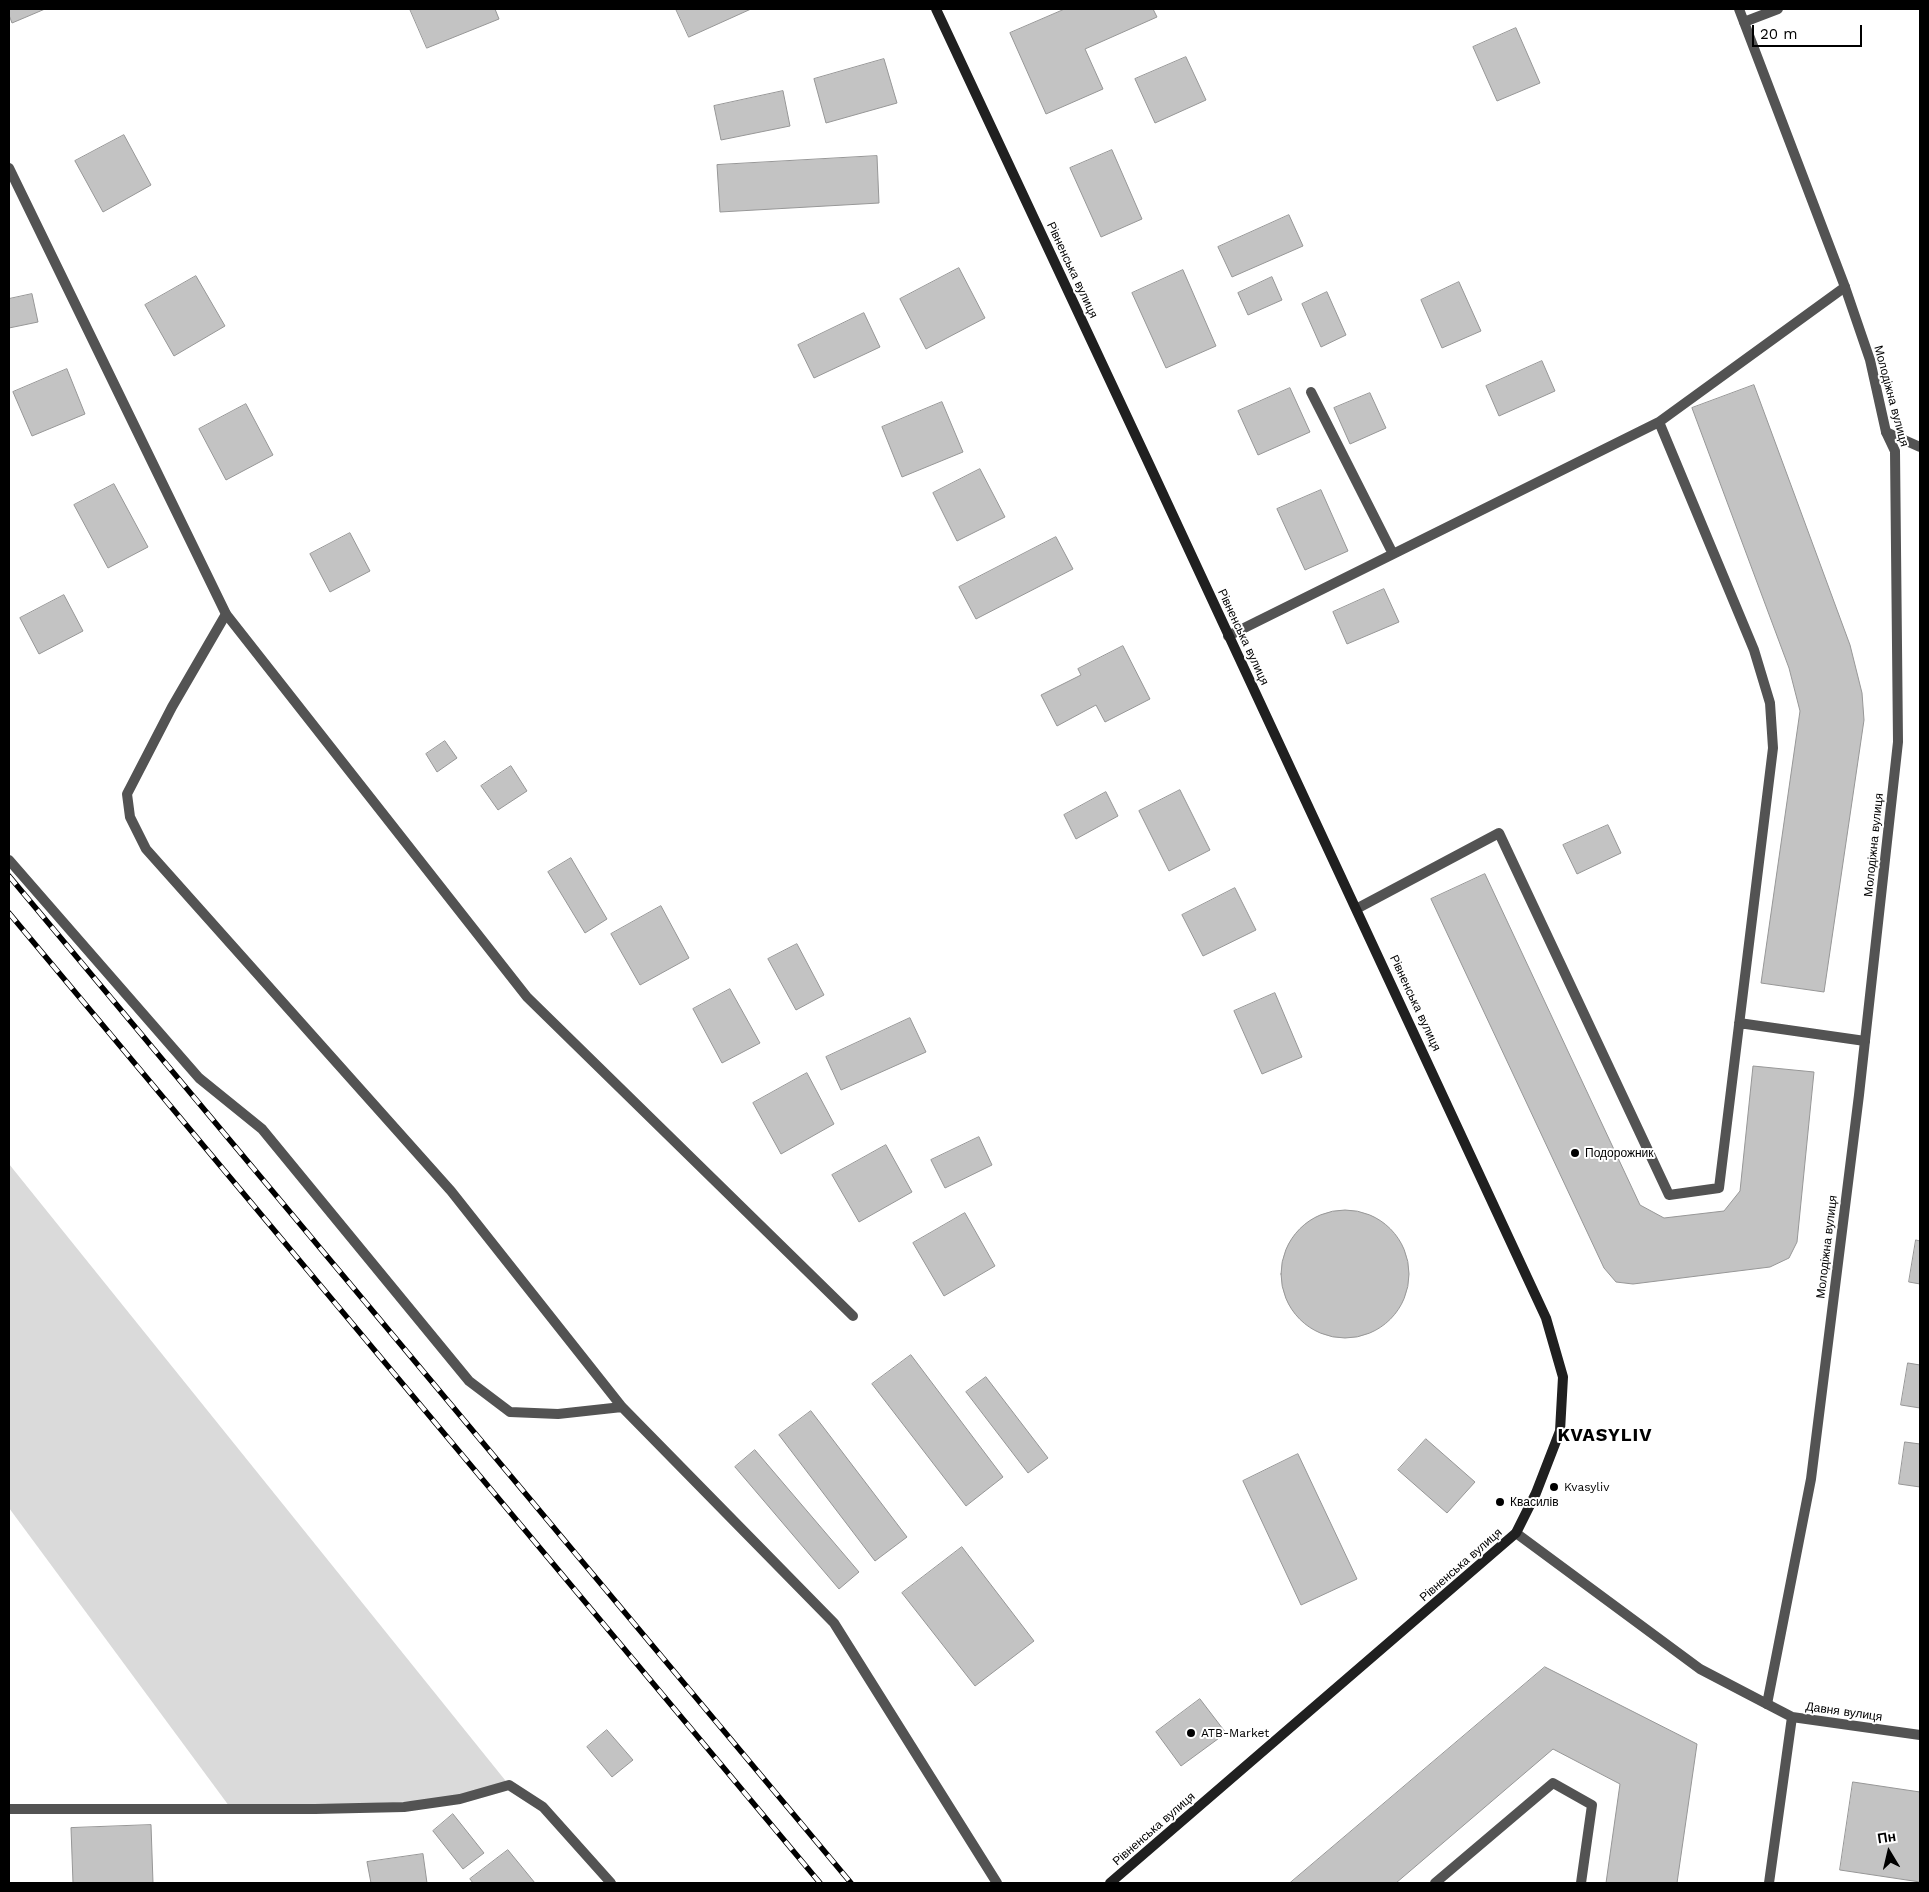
<!DOCTYPE html>
<html>
<head>
<meta charset="utf-8">
<style>
	body { margin:0 }
	#map { position:relative; width:1929px; height:1892px; overflow:hidden; background:#fff; font-family:"Work Sans",sans-serif }
	canvas { display:block }
	.frame { position:absolute; inset:0; border:10px solid #000; pointer-events:none }
	.north { position:absolute; left:1864px; top:1827px; width:50px; height:50px; -webkit-text-stroke:4px #fff; paint-order:stroke; rotate:351deg; font-size:14px; font-weight:700; line-height:20px; text-align:center; color:#000 }
	.north::after { content:''; display:block; margin:auto; width:18px; height:22px; background:#000; clip-path:polygon(50% 0,100% 100%,50% 72%,0 100%) }
	.scale { position:absolute; left:1752px; top:25px; width:110px; height:22px; box-sizing:border-box; border:2px solid #000; border-top:0; padding-left:6px; font-size:15px; line-height:18px; white-space:nowrap; color:#000; -webkit-text-stroke:4px #fff; paint-order:stroke }
</style>
</head>
<body>
<div id="map">
<canvas width="1929" height="1892"></canvas>
<div class="frame"></div>
<div class="north">Пн</div>
<div class="scale">20 m</div>
</div>
<script>
const c = document.querySelector('canvas').getContext('2d');
c.lineJoin = 'round';
function fill(path, color) { c.fillStyle = color; c.fill(path, 'evenodd'); }
function strokePath(path, color, width, dash) { c.strokeStyle = color; c.lineWidth = width; c.lineCap = dash ? 'butt' : 'round'; c.setLineDash(dash || []); c.stroke(path); }
function write(font, color, halo, rows, align = 'center') {
  c.font = font + ' "Work Sans",sans-serif'; c.lineWidth = 4; c.setLineDash([]); c.textBaseline = 'middle'; c.strokeStyle = halo; c.fillStyle = color; for (const [text, x, y, turn = 0] of rows) {
    c.save(); c.translate(x, y); c.rotate((+turn || 0) * Math.PI / 180); c.textAlign = isNaN(turn) ? turn : align; if (halo) c.strokeText(text, 0, 0); c.fillText(text, 0, 0); c.restore();
  }
}
const green = new Path2D(`
	M9 1164 509 1785 460 1799 232 1810 9 1508Z`);
const building = new Path2D(`
	M9 9H45L12 23 9 15Z
	M410 9H495L499 19 427 48Z
	M676 9H751L689 37Z
	M1065 9H1153L1157 17 1085 49 1103 89 1046 114 1010 33Z
	M1516 28 1540 83 1497 101 1473 47Z
	M1186 57 1206 100 1155 123 1135 79Z
	M884 59 897 103 826 123 814 79Z
	M783 91 790 126 721 140 714 106Z
	M124 135 151 185 103 212 75 161Z
	M1112 150 1142 219 1101 237 1070 168Z
	M877 156 879 203 720 212 717 165Z
	M1289 215 1303 246 1232 277 1218 247Z
	M959 268 985 318 926 349 900 299Z
	M1183 270 1216 346 1166 368 1132 293Z
	M196 276 225 326 174 356 145 305Z
	M1272 277 1282 300 1248 315 1238 293Z
	M1459 282 1481 331 1442 348 1421 300Z
	M1327 292 1346 335 1321 347 1302 304Z
	M32 294 38 322 9 328V299Z
	M864 313 880 347 814 378 798 345Z
	M1542 361 1555 391 1499 416 1486 386Z
	M67 369 85 414 32 436 13 392Z
	M1754 385 1850 645 1862 693 1864 720 1824 992 1761 983 1800 711 1789 668 1692 408Z
	M1290 388 1310 432 1258 455 1238 411Z
	M1370 393 1386 428 1350 444 1334 408Z
	M942 402 963 452 902 477 882 427Z
	M246 404 273 455 226 480 199 429Z
	M980 469 1005 517 957 541 933 493Z
	M114 484 148 547 108 568 74 505Z
	M1321 490 1348 551 1305 570 1277 509Z
	M350 533 370 571 330 592 310 554Z
	M1056 537 1073 569 976 619 959 587Z
	M1384 589 1399 622 1347 644 1333 612Z
	M64 595 83 631 39 654 20 618Z
	M1123 646 1150 699 1105 722 1096 705 1057 726 1041 695 1081 675 1078 669Z
	M445 741 457 758 437 772 426 754Z
	M511 766 527 791 498 810 481 786Z
	M1180 790 1210 850 1169 871 1139 811Z
	M1106 792 1118 816 1076 839 1064 815Z
	M1608 825 1621 853 1577 874 1563 845Z
	M571 858 607 919 585 933 548 872Z
	M1485 874 1640 1205 1664 1218 1724 1211 1740 1191 1753 1066 1814 1072 1797 1242 1789 1258 1770 1267 1633 1284 1616 1282 1604 1268 1431 899Z
	M1235 888 1256 930 1203 956 1182 915Z
	M661 906 689 958 640 985 611 934Z
	M797 944 824 995 796 1010 768 959Z
	M730 989 760 1043 722 1063 693 1009Z
	M1275 993 1302 1057 1262 1074 1234 1011Z
	M910 1018 926 1052 841 1090 826 1057Z
	M807 1073 834 1124 781 1154 753 1103Z
	M979 1137 992 1165 945 1188 931 1160Z
	M886 1145 912 1192 859 1222 832 1175Z
	M1281 1274a64 64 0 1 1 128 0a64 64 0 1 1-128 0Z
	M965 1213 995 1266 944 1296 913 1243Z
	M1916 1240 1920 1241V1284L1909 1282Z
	M911 1355 1003 1477 966 1506 872 1384Z
	M1908 1363 1920 1365V1408L1901 1405Z
	M986 1377 1048 1458 1028 1473 966 1392Z
	M811 1411 907 1537 875 1561 779 1435Z
	M1426 1439 1475 1482 1447 1513 1398 1470Z
	M1905 1442 1920 1444V1487L1899 1484Z
	M755 1450 859 1572 839 1589 735 1467Z
	M1298 1454 1357 1579 1301 1605 1243 1481Z
	M962 1547 1034 1641 975 1686 902 1593Z
	M1545 1667 1697 1744 1677 1883H1606L1620 1784 1553 1749 1396 1883H1290Z
	M1200 1699 1226 1733 1181 1766 1156 1732Z
	M607 1730 633 1760 612 1777 587 1747Z
	M1853 1782 1920 1792V1882L1840 1870Z
	M453 1814 484 1853 463 1869 433 1831Z
	M151 1825 153 1883H73L71 1828Z
	M508 1850 535 1883H473L470 1879Z
	M423 1854 427 1883H371L367 1862Z`);
const service = new Path2D(`
	M1744 22 1778 9
	M1311 392 1393 554
	M226 614 172 707 127 794 130 817 146 849 451 1191 622 1407 834 1623 997 1883
	M1228 636 1659 422 1845 287
	M9 860 199 1078 262 1129 469 1381 510 1412 558 1414 622 1407
	M1358 908 1499 833 1669 1195 1719 1188 1773 748 1770 703 1754 650 1659 422
	M1739 1023 1865 1041
	M1435 1883 1553 1783 1592 1805 1581 1883`);
const minor = new Path2D(`
	M9 168 226 614 527 997 853 1316
	M1886 432 1920 447
	M1767 1704 1792 1717 1920 1735
	M9 1809H315L404 1807 460 1799 509 1785 543 1807 611 1883
	M1769 1883 1792 1717`);
const tertiary = new Path2D(`
	M1516 1533 1700 1669 1767 1704 1811 1479 1859 1095 1898 742 1895 451 1886 432 1870 360 1845 287 1739 9`);
const secondary = new Path2D(`
	M936 9C1140 445 1345 881 1546 1318L1563 1377 1560 1431 1536 1493 1516 1533 1110 1883`);
const rail = new Path2D(`
	M9 876 851 1883
	M9 913 820 1883`);
const markers = [
	[1575,1153,5,"#000"],
	[1554,1487,5,"#000"],
	[1500,1502,5,"#000"],
	[1191,1733,5,"#000"]
];
const streetNames = [
	["Рівненська вулиця",1072,270,65],
	["Молодіжна вулиця",1891,396,75],
	["Рівненська вулиця",1243,637,65],
	["Молодіжна вулиця",1874,845,-84],
	["Рівненська вулиця",1415,1003,65],
	["Молодіжна вулиця",1827,1247,-83],
	["Рівненська вулиця",1461,1565,-41],
	["Давня вулиця",1844,1712,8],
	["Рівненська вулиця",1154,1829,-41]
];
const poiNames = [
	["Подорожник",1585,1153],
	["Kvasyliv",1564,1487],
	["Квасилів",1510,1502],
	["ATB-Market",1201,1733]
];
const districtNames = [
	["KVASYLIV",1605,1436]
];
fill(green, '#dadada');
fill(building, '#c3c3c3');
strokePath(building, '#979797', 1);
strokePath(service, '#535353', 10);
strokePath(minor, '#535353', 10);
strokePath(tertiary, '#535353', 10);
strokePath(secondary, '#202020', 10);
strokePath(rail, '#000', 5.5);
strokePath(rail, '#fff', 4, [11]);
for (const [x, y, r, color] of markers) { const dot = new Path2D(); dot.arc(x, y, r, 0, 2 * Math.PI); c.fillStyle = color; c.fill(dot); strokePath(dot, '#fff', 2); }
write('12px', '#000', '#fff', streetNames);
write('12px', '#000', '#fff', poiNames, 'left');
c.letterSpacing = '1px';
write('bold 18px', '#000', '#fff', districtNames);
c.letterSpacing = '0px';
</script>
</body>
</html>
